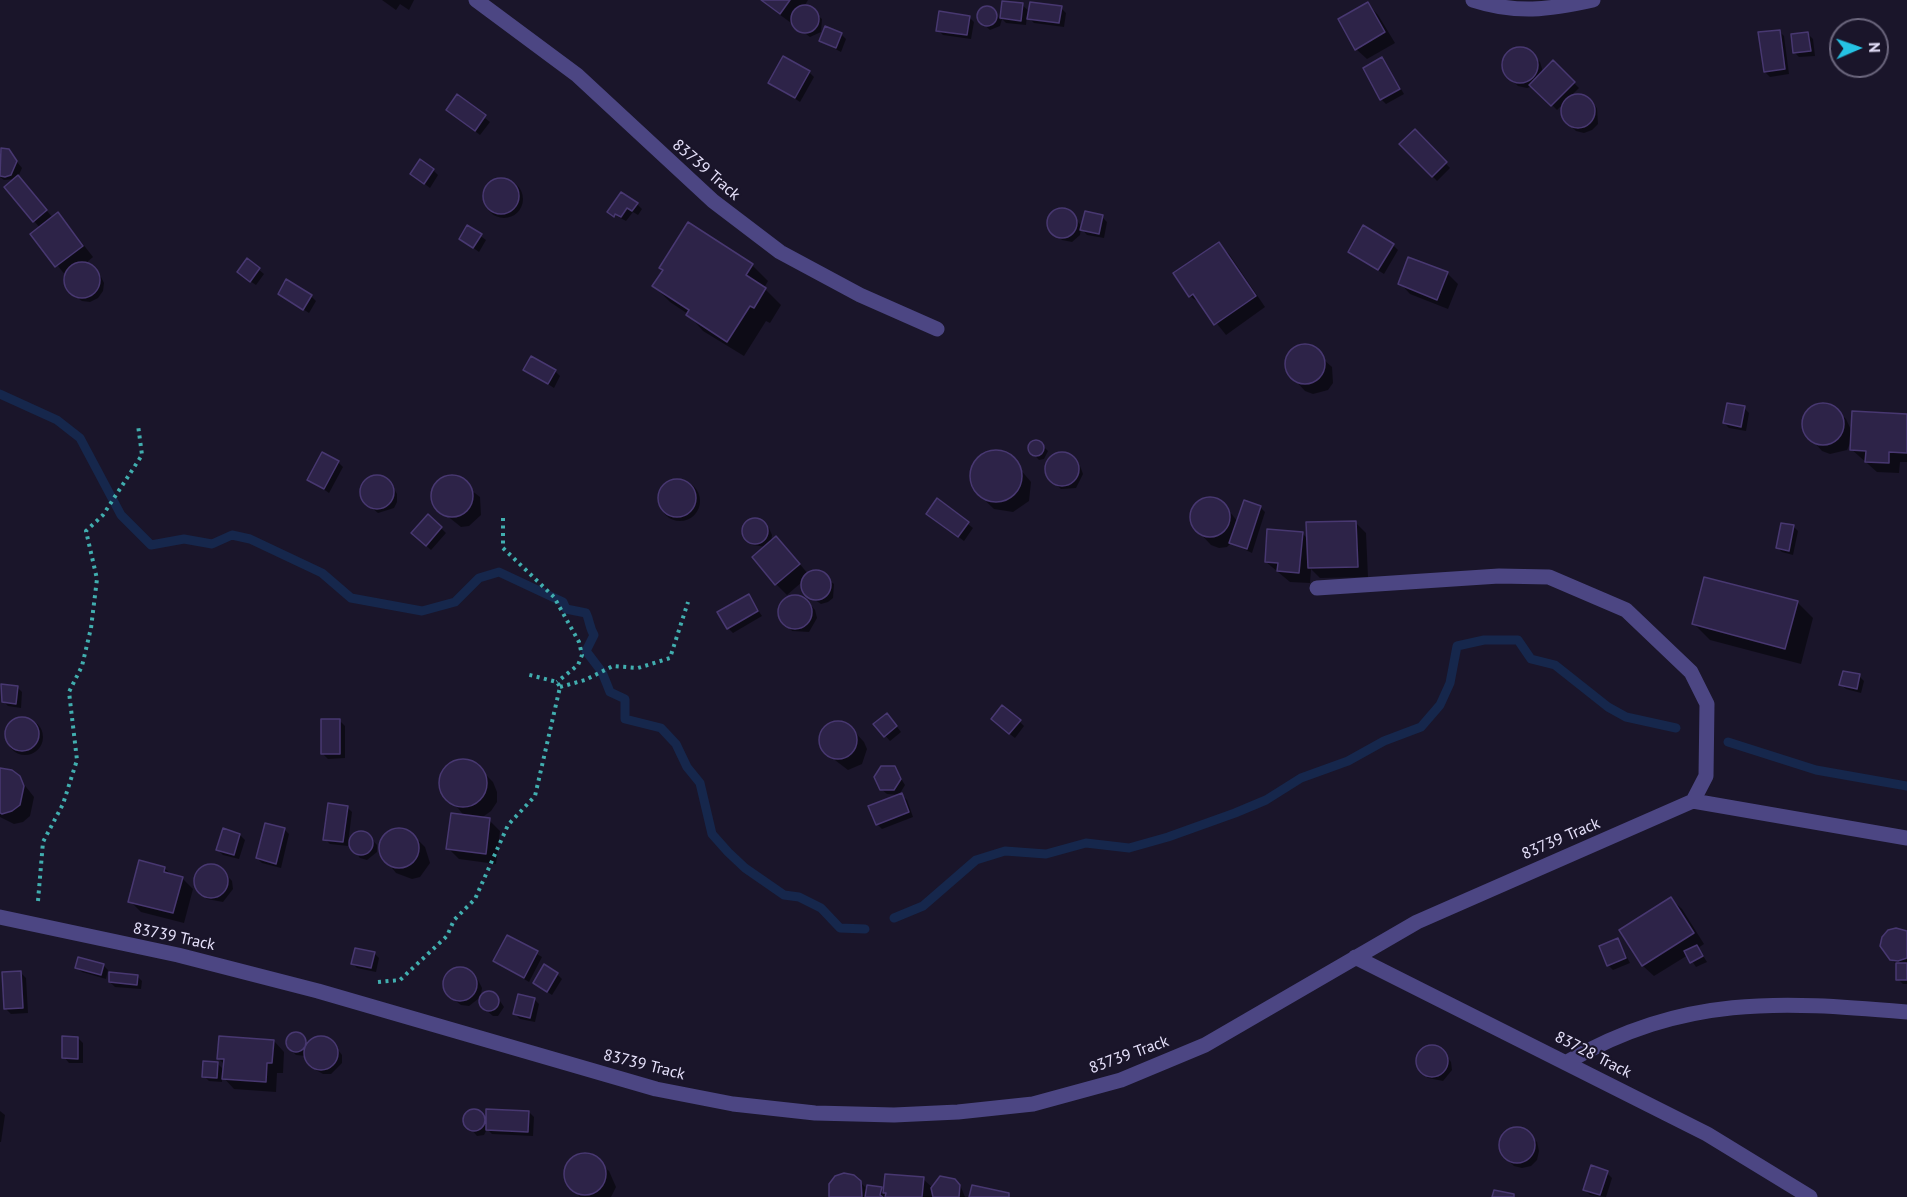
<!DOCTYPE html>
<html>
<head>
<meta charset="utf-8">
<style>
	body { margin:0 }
	#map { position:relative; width:1907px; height:1197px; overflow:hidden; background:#1a152a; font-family:"PT Sans",sans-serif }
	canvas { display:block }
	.north { position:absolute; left:1829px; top:18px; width:60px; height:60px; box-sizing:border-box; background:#1a152a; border:2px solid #6c677e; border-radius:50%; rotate:88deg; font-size:16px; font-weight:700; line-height:24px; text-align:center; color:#e6e1fb }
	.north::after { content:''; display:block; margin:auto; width:21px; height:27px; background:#25c2e3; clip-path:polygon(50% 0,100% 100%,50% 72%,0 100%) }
</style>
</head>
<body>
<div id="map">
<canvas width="1907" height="1197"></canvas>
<div class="north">N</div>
</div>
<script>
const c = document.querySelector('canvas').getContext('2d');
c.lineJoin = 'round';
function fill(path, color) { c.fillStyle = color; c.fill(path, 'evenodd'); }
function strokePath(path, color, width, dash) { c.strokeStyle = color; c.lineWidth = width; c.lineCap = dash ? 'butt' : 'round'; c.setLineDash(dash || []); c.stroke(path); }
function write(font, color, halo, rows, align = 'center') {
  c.font = font + ' "PT Sans",sans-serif'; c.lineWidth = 4.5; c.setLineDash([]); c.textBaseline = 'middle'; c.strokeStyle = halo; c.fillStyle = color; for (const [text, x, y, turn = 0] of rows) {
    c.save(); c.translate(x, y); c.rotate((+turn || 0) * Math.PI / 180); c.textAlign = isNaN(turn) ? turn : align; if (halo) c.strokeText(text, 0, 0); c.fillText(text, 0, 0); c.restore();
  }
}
const shadow = new Path2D(`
	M382 0H414L409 10 400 4 396 10Z
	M760 0H808L805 5 822 19 821 32 810 37Z
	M1003 3 1022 5 1030 12 1061 8 1066 13 1064 27 1034 23 1027 16 1026 25 1006 23 1002 19 1000 26 990 30 980 21V11L989 7 1001 20Z
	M1368 4 1378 15 1395 43 1367 59 1356 49Z
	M969 17 974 22 971 39 943 35 938 30Z
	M1779 31 1784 36 1789 74 1770 77 1765 72Z
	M841 34 846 39 841 52 820 41Z
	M1808 34 1813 39 1815 56 1799 57 1794 52Z
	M1520 48 1528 50 1540 62 1543 72 1553 62 1579 88 1571 96H1585L1597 108 1598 124 1592 130 1584 133 1576 131 1564 119 1563 104 1557 110 1533 86 1527 88 1518 86 1505 74V57L1511 51Z
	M1382 58 1404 94 1386 104 1381 99Z
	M809 72 814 77 800 102 770 82Z
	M457 96 490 122 480 135 448 110Z
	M1415 131 1450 168 1437 181 1402 144Z
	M8 151 22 168 18 177 53 218 58 214 68 225 93 257 86 263 100 275 104 283 103 291 98 298 90 302 82 301 75 296 65 283 66 276 32 234 40 228 6 188 16 179 4 180 0 177V152Z
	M433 170 438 175 430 188 412 174Z
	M485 199a19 19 0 1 1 38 0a19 19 0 1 1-38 0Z
	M637 204 642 209 638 215 633 212 626 221 609 212Z
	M1059 210 1069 211 1083 228 1102 217 1107 222 1104 238 1087 235 1081 228 1080 235 1072 242 1062 240 1049 226 1051 216Z
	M468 227 486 240 479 252 461 239Z
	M1219 244 1229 254 1265 307 1226 335 1202 305 1190 296Z
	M1393 245 1398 250 1384 274 1349 252Z
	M247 260 264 274 256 285 244 277Z
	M752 265 768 281 764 288 781 305 770 323 766 321 744 356 703 331 688 314 670 302 654 286Z
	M1447 273 1458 284 1448 309 1410 294 1400 283Z
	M280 294 311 296 316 301 309 313Z
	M1308 346 1332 367 1333 383 1328 390 1313 394 1305 391 1294 379 1286 365 1293 350Z
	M525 369 555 371 560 376 554 388Z
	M1818 405 1835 408 1846 419 1852 432 1907 415V462H1900L1899 473 1877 472 1851 449 1852 439 1847 450 1830 454 1822 451 1805 432V415Z
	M1744 408 1749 413 1746 431 1729 428 1724 423Z
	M1034 441H1038L1048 451 1044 459 1039 460 1030 450Z
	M990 452 1008 455 1031 482 1029 501 1013 512 994 509 975 491 972 482 974 463Z
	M1061 454 1068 455 1080 466 1083 474 1076 488 1061 489 1049 478 1046 471 1053 457Z
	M338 462 343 467 329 493 309 479Z
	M381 477 393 487 397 494V502L394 508 378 513 366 503 362 496V488L365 482Z
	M454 477 480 497 481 515 469 526 461 527 435 506 434 489 438 481Z
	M660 501a20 20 0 1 1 40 0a20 20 0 1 1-40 0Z
	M1204 499 1221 501 1238 522 1260 507 1265 512 1252 553 1231 543 1227 547 1219 548 1211 545 1194 527 1192 510Z
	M937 500 973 528 964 541 933 518Z
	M757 520 769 528 772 535 771 543 787 549 809 575 816 571 834 584 833 598 828 602 821 604 809 596 804 591 802 582 787 595 776 584 754 558 766 547 752 545 743 533 745 526 750 521Z
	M1355 522 1366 533 1368 577 1320 578 1311 569 1310 583 1290 582 1266 562 1302 533 1308 539Z
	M1793 526 1798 531 1793 555 1782 552 1777 547Z
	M441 528 446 533 431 550 418 538Z
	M748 596 762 616 733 633 728 628Z
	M796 596 804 598 815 610 817 618 809 632 792 631 779 611 781 603Z
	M1797 602 1813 618 1801 664 1710 640 1694 624Z
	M1859 676 1864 681 1861 693 1846 689 1841 684Z
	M17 687 22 692 21 708 8 706 3 701Z
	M7 737a18 18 0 1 1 36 0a18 18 0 1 1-36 0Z
	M891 719 901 732 890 741 875 724Z
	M340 721 345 726V758L328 759 323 754Z
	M839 722 853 730 864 742 867 749 862 764 848 770 823 751 820 735 831 723Z
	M1020 722 1024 726 1015 738 997 724Z
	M464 761 475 764 493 782 497 792V802L491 811 480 819 489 820 500 831 496 864 459 859 448 848 465 817 441 787 442 777 446 768 455 762Z
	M894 768 905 785 899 795 887 794 881 789Z
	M0 770 19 778 34 797 30 816 23 822 14 824 0 817Z
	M902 795 907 800 913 817 882 829 877 824Z
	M347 807 352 812 348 843 354 834 360 832 367 834 377 845V852L367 860 360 858 348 844V846L330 844 325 839Z
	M284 829 289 834 281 868 262 863 257 858Z
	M398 829 414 836 425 847 430 863 420 877 412 879 396 873 381 854 384 837Z
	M224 830 240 835 245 840 239 859 223 855 218 850Z
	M214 865 221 869 232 881 233 889 223 902 207 899 197 887 199 871Z
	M164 868 172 875 182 878 193 889 184 923 141 912 130 901Z
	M1671 899 1682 909 1704 944 1698 948 1707 962 1696 967 1688 955 1654 976 1643 966 1621 931Z
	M1907 933V984H1903L1898 979 1896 964 1891 959Z
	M507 937 542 957 529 982 494 961Z
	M1618 940 1630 963 1613 970 1608 965Z
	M374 953 379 958 376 972 357 968 352 963Z
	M103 965 108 970 106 979 82 972 77 968Z
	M457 968 465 969 478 980 482 988 480 1001 487 992 492 993 498 998 504 1007 498 1016H493L487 1011 478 999 469 1006 461 1005 448 995 444 987 450 972Z
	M21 973 26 978 28 1013 11 1014 6 1009Z
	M557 974 562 979 552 995 540 987Z
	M137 976 142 981 141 989 115 987 110 982Z
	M534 999 539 1004 535 1022 520 1019 515 1014Z
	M297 1033 308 1043 317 1038H325L332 1042 342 1055V1063L331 1074H323L316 1070 306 1056 296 1055 291 1050 288 1039Z
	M78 1038 83 1043V1063H69L64 1057Z
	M274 1041 284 1052 283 1073H277L276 1092 234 1089 222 1076V1082L209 1081 204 1076 217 1063 224 1070 225 1065 219 1059Z
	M1434 1046 1441 1049 1451 1062 1452 1070 1443 1081 1428 1078 1418 1066 1420 1052Z
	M475 1110 488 1119 529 1112 534 1117 533 1136 492 1134 487 1129 484 1135 477 1136 464 1121 465 1115Z
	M0 1111 5 1115 1 1142H0Z
	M1517 1128 1525 1130 1537 1142 1539 1151 1537 1160 1531 1166 1522 1168 1514 1166 1502 1154 1500 1145 1502 1137 1508 1130Z
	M582 1155H590L609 1171 616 1187 611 1197H580L567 1182 568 1165Z
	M1607 1173 1612 1178 1606 1197 1590 1195 1585 1190Z
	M948 1177 960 1185 965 1197H936L933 1190 932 1197H830L829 1193 831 1184 860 1182 868 1190 881 1188 886 1193 923 1179 933 1188 941 1178Z`);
const stream = new Path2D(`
	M0 394 57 420 80 438 121 515 151 545 184 539 212 544 232 535 250 539 322 573 351 598 422 611 455 602 479 578 499 572 563 602 566 609 586 613C590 621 589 627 594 635L586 651 602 672 610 692 625 699V719L661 728 676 744 687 767 700 783 712 834 728 852 745 868 784 895 799 897 821 908 840 928 865 929
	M1728 742 1816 770 1907 786
	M894 918 923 906 976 860 1005 851 1046 854 1086 843 1129 848 1168 837 1235 813 1266 800 1301 778 1348 761 1384 741 1421 727 1440 705 1450 683 1457 646 1484 640H1518L1531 659 1555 665 1608 707 1626 717 1676 728`);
const building = new Path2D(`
	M761 0H790L780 14Z
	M1002 1 1023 3 1021 21 1000 18Z
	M1030 2 1062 6 1059 23 1027 19Z
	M1368 2 1385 32 1355 50 1338 19Z
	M791 19a14 14 0 1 1 28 0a14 14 0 1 1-28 0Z
	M977 16a10 10 0 1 1 20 0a10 10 0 1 1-20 0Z
	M939 11 970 16 967 35 936 31Z
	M825 26 842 33 836 48 819 41Z
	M1780 30 1785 69 1764 72 1758 32Z
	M1808 32 1811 51 1793 53 1791 34Z
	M1502 65a18 18 0 1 1 36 0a18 18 0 1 1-36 0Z
	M783 56 810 71 795 98 768 83Z
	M1382 57 1400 89 1380 100 1363 68Z
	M1553 60 1575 82 1551 106 1529 85Z
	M1561 111a17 17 0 1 1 34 0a17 17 0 1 1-34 0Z
	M457 94 486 115 475 131 446 110Z
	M1415 129 1447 162 1432 177 1399 144Z
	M1 148 9 149 17 161 11 175 5 177 0 176Z
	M420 159 434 169 424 184 410 174Z
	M18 175 47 210 33 222 4 187Z
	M483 196a18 18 0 1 1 36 0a18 18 0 1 1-36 0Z
	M621 192 638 203 632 211 627 208 621 217 615 214 614 217 607 212Z
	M1047 223a15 15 0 1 1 30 0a15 15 0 1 1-30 0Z
	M1085 211 1103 215 1099 234 1080 230Z
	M58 212 83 246 55 267 30 234Z
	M688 222 753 264 746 275 766 288 754 308 750 306 727 342 686 315 689 310 652 286 663 270 659 268Z
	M467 225 482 234 473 248 459 239Z
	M1363 225 1394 244 1378 270 1348 252Z
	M1219 242 1256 296 1214 325 1193 294 1189 297 1173 273Z
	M1408 257 1448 272 1437 300 1398 284Z
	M247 258 260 268 250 282 237 272Z
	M64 280a18 18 0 1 1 36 0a18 18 0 1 1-36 0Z
	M286 279 312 295 303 310 278 294Z
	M1285 364a20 20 0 1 1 40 0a20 20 0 1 1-40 0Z
	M531 356 556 370 548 384 523 370Z
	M1727 403 1745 406 1741 427 1723 423Z
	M1802 424a21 21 0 1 1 42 0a21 21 0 1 1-42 0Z
	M1852 411 1907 414V453L1889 452V463L1865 462 1866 451 1850 450Z
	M1028 448a8 8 0 1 1 16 0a8 8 0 1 1-16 0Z
	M970 476a26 26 0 1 1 52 0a26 26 0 1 1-52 0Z
	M322 452 339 461 324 489 307 480Z
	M1045 469a17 17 0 1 1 34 0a17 17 0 1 1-34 0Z
	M431 496a21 21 0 1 1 42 0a21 21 0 1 1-42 0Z
	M360 492a17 17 0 1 1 34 0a17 17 0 1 1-34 0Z
	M658 498a19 19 0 1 1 38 0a19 19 0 1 1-38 0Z
	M1190 517a20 20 0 1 1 40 0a20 20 0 1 1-40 0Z
	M937 498 969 522 958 537 926 514Z
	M1244 500 1261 506 1247 549 1229 543Z
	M428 514 442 527 426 546 411 533Z
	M742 531a13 13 0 1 1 26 0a13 13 0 1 1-26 0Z
	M1356 521 1358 567 1308 568 1306 522Z
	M1781 523 1794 525 1789 551 1776 548Z
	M1267 529 1303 532 1299 573 1277 571 1278 563 1265 562Z
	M776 536 800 564 775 585 752 557Z
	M801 585a15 15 0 1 1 30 0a15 15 0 1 1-30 0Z
	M1704 577 1798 601 1785 649 1692 624Z
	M749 594 758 611 727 629 717 612Z
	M778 612a17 17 0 1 1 34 0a17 17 0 1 1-34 0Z
	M1843 671 1860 674 1857 689 1839 685Z
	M1 684 18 686 16 704 2 702Z
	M1002 705 1021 720 1009 734 991 719Z
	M887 713 897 726 884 737 873 724Z
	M5 734a17 17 0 1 1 34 0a17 17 0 1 1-34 0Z
	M321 719H340V754H321Z
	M819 740a19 19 0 1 1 38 0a19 19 0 1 1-38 0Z
	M439 783a24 24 0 1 1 48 0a24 24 0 1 1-48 0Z
	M881 766H895L901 779 894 790H880L874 777Z
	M0 768 12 770 20 776 24 786 20 805 12 811 2 814 0 813Z
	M902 793 909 812 876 825 868 806Z
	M328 803 348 806 343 842 323 840Z
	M451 813 490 818 486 854 446 849Z
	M265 823 285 828 276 864 256 858Z
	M379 848a20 20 0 1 1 40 0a20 20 0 1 1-40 0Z
	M223 828 240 834 234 855 216 850Z
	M349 843a12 12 0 1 1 24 0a12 12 0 1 1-24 0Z
	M139 860 165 867 164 872 183 877 173 913 128 902Z
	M194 881a17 17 0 1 1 34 0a17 17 0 1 1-34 0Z
	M1671 897 1694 933 1642 966 1619 930Z
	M1896 928 1907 931V958L1898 961 1890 960 1880 946 1882 937 1888 930Z
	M507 935 538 951 524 978 493 961Z
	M1618 938 1626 958 1607 966 1599 946Z
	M1697 945 1703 956 1690 963 1684 951Z
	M355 948 375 952 371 968 351 964Z
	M78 957 104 964 101 975 75 968Z
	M1896 963H1907V980H1896Z
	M544 964 558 973 547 992 533 983Z
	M443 984a17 17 0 1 1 34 0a17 17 0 1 1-34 0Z
	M21 971 23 1008 4 1009 2 972Z
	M109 972 138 975 137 985 109 982Z
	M479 1001a10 10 0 1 1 20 0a10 10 0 1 1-20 0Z
	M518 994 535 998 530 1018 513 1014Z
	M286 1042a10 10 0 1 1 20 0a10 10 0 1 1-20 0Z
	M62 1036 78 1037V1059L62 1058Z
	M219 1036 274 1040 272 1063H267L266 1082 222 1079 224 1059H217Z
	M304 1053a17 17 0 1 1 34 0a17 17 0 1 1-34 0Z
	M1416 1061a16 16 0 1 1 32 0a16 16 0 1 1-32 0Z
	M203 1061 218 1062 217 1078 202 1077Z
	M463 1120a11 11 0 1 1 22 0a11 11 0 1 1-22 0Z
	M486 1109 529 1111 528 1132 486 1130Z
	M1499 1145a18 18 0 1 1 36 0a18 18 0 1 1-36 0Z
	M564 1174a21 21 0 1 1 42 0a21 21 0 1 1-42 0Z
	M1591 1165 1608 1171 1600 1195 1583 1190Z
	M844 1173 854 1175 861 1181 862 1197H829V1184L835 1176Z
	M885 1174 924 1177 922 1197H885L886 1193H883Z
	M940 1176 955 1179 960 1185 959 1197H933L931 1188Z
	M867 1185 882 1187 880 1195 883 1197H865Z
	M972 1185 1009 1193V1197H969Z
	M1494 1190 1514 1194V1197H1492Z`);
const path = new Path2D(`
	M503 518V548L554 597 579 642 582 655 578 665 557 682
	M560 687 585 680 613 666 638 668 670 658 688 602
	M38 901 43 842 63 804 77 760 69 692 82 666 91 628 97 579 86 531 103 515 142 455 138 425
	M378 982 400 980 447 936 454 920 475 899 508 825 535 796 560 687 557 682 526 674`);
const minor = new Path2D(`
	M476 0 577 75 713 201 780 252 860 295 937 329
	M1473 0C1516 14 1549 10 1593 0
	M1693 801 1907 838
	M0 917 178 955 318 991 656 1089 733 1104 815 1113 894 1115 958 1112 1033 1104 1121 1080 1205 1045 1417 922 1693 801 1706 776 1707 704 1691 672 1626 610 1549 577 1499 576 1317 588
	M1355 957 1707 1134 1810 1197
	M1567 1062C1684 995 1778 1001 1907 1012`);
const streetNames = [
	["83739 Track",706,170,41],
	["83739 Track",1561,839,-23],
	["83739 Track",174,937,12],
	["83739 Track",1129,1055,-20],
	["83728 Track",1593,1055,27],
	["83739 Track",644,1065,14]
];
fill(shadow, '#0007');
strokePath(stream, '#16274c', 9);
fill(building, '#2d2348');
strokePath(building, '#483871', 1.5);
strokePath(path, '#41aeaf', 4, [3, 4.5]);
strokePath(minor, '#4c4683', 15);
write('16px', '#e6e1fb', '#1a152a', streetNames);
</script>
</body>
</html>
